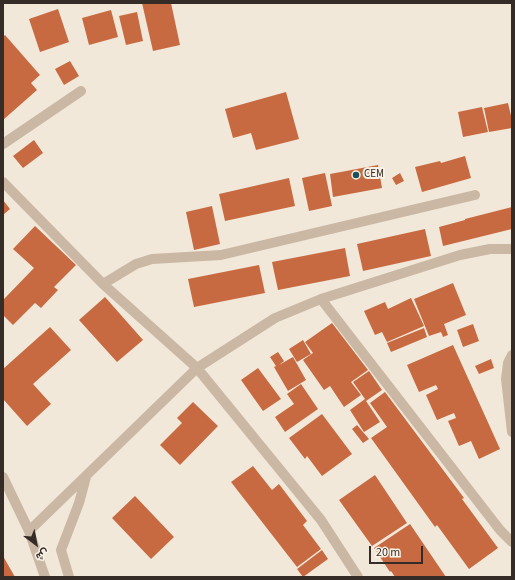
<!DOCTYPE html>
<html>
<head>
<meta charset="utf-8">
<style>
	body { margin:0 }
	#map { position:relative; width:515px; height:580px; overflow:hidden; background:#f2e8d9; font-family:"Source Sans 3",Vazirmatn,sans-serif }
	canvas { display:block }
	.frame { position:absolute; inset:0; border:4px solid #362c27; pointer-events:none }
	.north { position:absolute; left:16px; top:524px; width:40px; height:40px; -webkit-text-stroke:3px #f9f2e6; paint-order:stroke; rotate:148deg; font-size:11px; font-weight:700; line-height:16px; text-align:center; color:#362c27 }
	.north::after { content:''; display:block; margin:auto; width:14px; height:18px; background:#362c27; clip-path:polygon(50% 0,100% 100%,50% 72%,0 100%) }
	.scale { position:absolute; left:369px; top:546px; width:54px; height:18px; box-sizing:border-box; border:2px solid #362c27; border-top:0; padding-left:5px; font-size:12px; line-height:14px; white-space:nowrap; color:#362c27; -webkit-text-stroke:3px #f9f2e6; paint-order:stroke }
</style>
</head>
<body>
<div id="map">
<canvas width="515" height="580"></canvas>
<div class="frame"></div>
<div class="north">ش</div>
<div class="scale">20 m</div>
</div>
<script>
const c = document.querySelector('canvas').getContext('2d');
c.lineJoin = 'round';
function fill(path, color) { c.fillStyle = color; c.fill(path, 'evenodd'); }
function strokePath(path, color, width, dash) { c.strokeStyle = color; c.lineWidth = width; c.lineCap = dash ? 'butt' : 'round'; c.setLineDash(dash || []); c.stroke(path); }
function write(font, color, halo, rows, align = 'center') {
  c.font = font + ' "Source Sans 3",sans-serif'; c.lineWidth = 4; c.setLineDash([]); c.textBaseline = 'middle'; c.strokeStyle = halo; c.fillStyle = color; for (const [text, x, y, turn = 0] of rows) {
    c.save(); c.translate(x, y); c.rotate((+turn || 0) * Math.PI / 180); c.textAlign = isNaN(turn) ? turn : align; if (halo) c.strokeText(text, 0, 0); c.fillText(text, 0, 0); c.restore();
  }
}
const building = new Path2D(`
	M142 3H171L180 45 153 51Z
	M58 9 69 42 40 52 29 19Z
	M111 10 118 37 89 45 82 18Z
	M137 12 143 41 126 45 119 16Z
	M5 35 40 75 31 83 37 90 3 120V37Z
	M70 61 79 76 64 85 55 69Z
	M286 92 299 139 256 150 251 133 233 138 225 109Z
	M508 103 512 120V128L489 132 484 108Z
	M482 107 488 132 463 137 458 112Z
	M34 140 43 153 23 168 13 156Z
	M465 156 471 178 422 192 415 167 440 161 441 163Z
	M378 165 382 188 333 197 330 174Z
	M325 173 332 206 309 211 302 178Z
	M400 173 404 181 396 185 392 178Z
	M289 178 295 206 225 221 219 194Z
	M3 200 10 209 3 215Z
	M212 206 220 244 194 250 186 212Z
	M512 207V229L443 246 439 227 465 220V219Z
	M35 226 76 265 54 287 58 290 41 308 35 303 13 325 3 315V300L34 268 13 249Z
	M425 229 431 256 363 271 357 244Z
	M345 248 350 276 278 290 272 262Z
	M259 265 265 293 194 307 188 279Z
	M453 283 466 315 444 324 448 335 443 337 441 332 429 336 414 299Z
	M105 297 143 340 117 362 79 320Z
	M411 298 424 326 387 342 382 332 375 335 364 311 385 302 388 309Z
	M332 323 368 370 351 382 361 395 344 407 330 386 324 390 303 360 313 353 305 342Z
	M473 324 479 341 463 347 457 330Z
	M50 327 71 350 33 384 51 404 27 426 3 399V369Z
	M424 328 427 337 391 352 387 343Z
	M303 340 311 354 297 362 289 349Z
	M453 345 500 449 479 459 471 441 459 446 448 421 456 418 454 413 437 420 426 395 438 389 436 385 419 392 407 365Z
	M278 352 284 361 279 365 293 357 306 380 288 391 274 367 276 366 270 357Z
	M491 359 494 368 479 374 475 366Z
	M258 368 281 399 263 411 241 380Z
	M369 371 382 390 366 401 380 422 364 432 350 410 365 399 353 382Z
	M301 384 318 409 285 432 275 417 294 404 287 394Z
	M385 392 464 498 462 499 498 548 469 569 437 525 435 527 371 438 387 427 370 403Z
	M193 402 218 426 180 465 160 445 182 423 177 418Z
	M322 414 352 454 322 476 307 456 305 459 289 438Z
	M357 425 369 439 363 443 352 429Z
	M253 466 272 490 279 484 307 521 303 525 321 549 297 567 231 482Z
	M375 475 407 523 372 546 339 500Z
	M135 496 174 537 151 559 112 518Z
	M410 524 446 577H395L391 571 390 572 374 548Z
	M322 550 328 559 303 577 297 569Z
	M3 556 15 577H3Z`);
const minor = new Path2D(`
	M3 144 81 91
	M3 182 103 284 197 368 29 531
	M103 284 136 264 152 259 221 255 475 195
	M321 299 500 530 512 542
	M512 355 508 363 506 379 512 432
	M3 477 29 531 45 577
	M69 577 61 550 79 503 86 477
	M358 577 321 520 197 368 275 318 321 299 460 255 490 249H512`);
const markers = [
	[356,175,4,"#1b5058"]
];
const poiNames = [
	["CEM",364,175]
];
fill(building, '#c86a41');
strokePath(minor, '#cab8a5', 10);
for (const [x, y, r, color] of markers) { const dot = new Path2D(); dot.arc(x, y, r, 0, 2 * Math.PI); c.fillStyle = color; c.fill(dot); strokePath(dot, '#f9f2e6', 1.5); }
write('11px', '#362c27', '#f9f2e6', poiNames, 'left');
</script>
</body>
</html>
